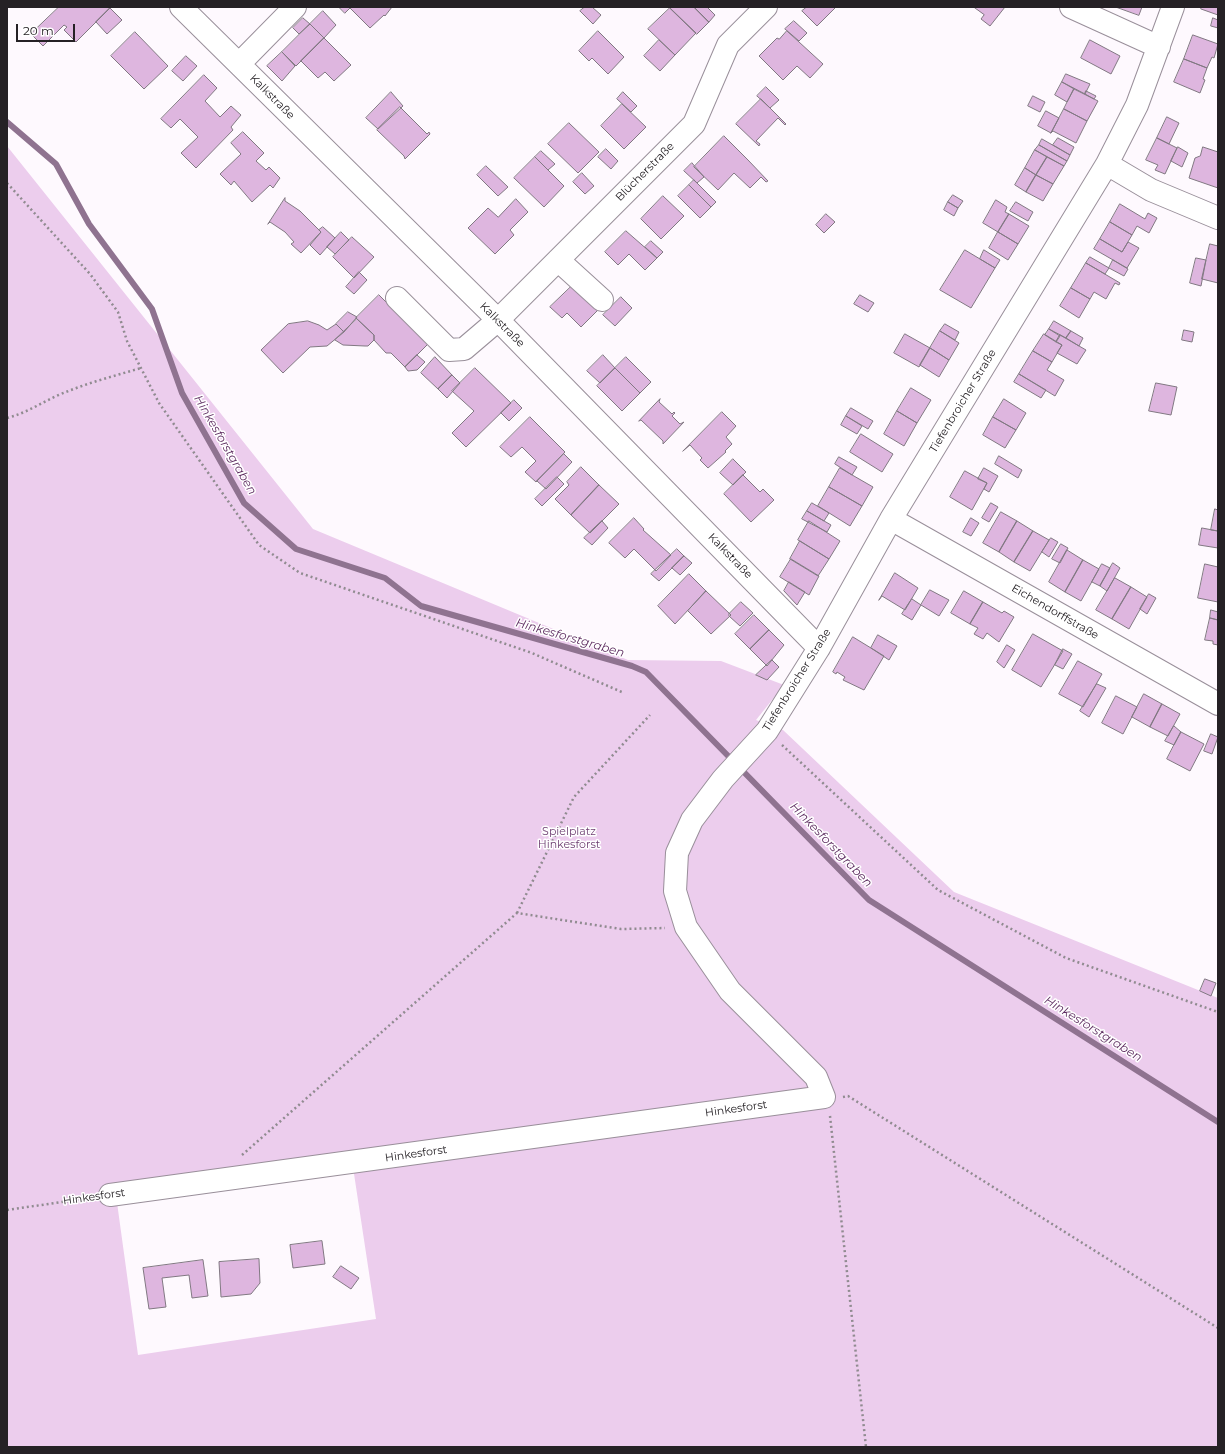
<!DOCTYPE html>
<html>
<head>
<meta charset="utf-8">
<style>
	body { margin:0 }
	#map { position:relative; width:1225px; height:1454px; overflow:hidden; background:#fef9fe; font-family:Montserrat,sans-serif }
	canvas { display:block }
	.frame { position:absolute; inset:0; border:8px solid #252125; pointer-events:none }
	.scale { position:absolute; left:16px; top:24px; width:59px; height:18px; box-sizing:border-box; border:2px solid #252125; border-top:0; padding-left:5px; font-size:12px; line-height:14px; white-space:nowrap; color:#252125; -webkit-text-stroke:3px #fff; paint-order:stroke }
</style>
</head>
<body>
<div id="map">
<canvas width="1225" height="1454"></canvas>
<div class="frame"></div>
<div class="scale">20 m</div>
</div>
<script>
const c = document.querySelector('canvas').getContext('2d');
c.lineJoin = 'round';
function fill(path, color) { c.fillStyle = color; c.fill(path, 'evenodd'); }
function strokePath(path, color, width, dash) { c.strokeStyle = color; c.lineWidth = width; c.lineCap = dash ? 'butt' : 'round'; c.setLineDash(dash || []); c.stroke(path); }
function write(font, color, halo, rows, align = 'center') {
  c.font = font + ' Montserrat,sans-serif'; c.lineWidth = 3; c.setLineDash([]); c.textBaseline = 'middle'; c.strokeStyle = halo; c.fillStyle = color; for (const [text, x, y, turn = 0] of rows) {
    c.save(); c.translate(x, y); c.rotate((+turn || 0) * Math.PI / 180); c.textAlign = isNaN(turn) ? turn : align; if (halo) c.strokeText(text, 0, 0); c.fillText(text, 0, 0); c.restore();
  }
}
const green = new Path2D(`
	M7 146 313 529 628 660 721 661 784 685 756 720 783 730 954 892 1218 998V1447H7ZM351 1154 376 1319 138 1355 115 1188Z`);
const stream = new Path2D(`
	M7 122 56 164 89 224 152 309 182 393 244 503 296 549 385 578 421 606 632 666 646 672 869 900 1218 1122`);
const building = new Path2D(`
	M59 7H111L76 42 64 30 67 27 64 25 43 46 31 34Z
	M339 7H392L385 16 384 15 370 28 350 8 345 13Z
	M585 7H592L601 15 593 24 580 11Z
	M669 7H694L709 22 697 34Z
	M694 7H707L715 15 709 22Z
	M807 7H836L817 26 802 11Z
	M974 7H1005L990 26 981 19 984 15Z
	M1116 7H1142L1139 15Z
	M1202 7H1218V15L1201 9Z
	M110 8 122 20 107 34 96 22Z
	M670 8 696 33 675 55 648 29Z
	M323 11 336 25 324 38 310 24Z
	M303 18 310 24 299 34 293 28Z
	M1213 18 1218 20V28L1211 26Z
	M794 21 807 33 799 41 785 29Z
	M310 24 324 38 296 66 282 52Z
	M598 31 624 57 608 74 592 58 589 61 579 51Z
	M787 31 823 64 810 78 797 66 783 80 759 56 777 38 779 39Z
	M135 32 168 66 144 89 111 56Z
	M1193 35 1218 44 1214 58 1212 57 1207 68 1184 59Z
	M324 38 351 65 334 81 325 72 318 78 301 61Z
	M659 40 675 55 660 71 644 56Z
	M1090 40 1120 56 1111 74 1081 58Z
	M282 52 295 66 282 81 267 66Z
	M186 56 197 66 183 81 172 71Z
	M1184 59 1207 68 1203 79 1205 80 1200 93 1174 82Z
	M1066 74 1090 84 1085 94 1062 82Z
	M204 75 217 88 205 101 220 117 231 106 241 115 231 127 233 130 196 168 181 153 198 137 180 119 171 128 161 119Z
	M1062 82 1074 89 1067 102 1055 95Z
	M766 87 779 100 770 108 757 96Z
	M1074 89 1098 101 1087 121 1064 109Z
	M1086 91 1096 96 1094 99 1085 94Z
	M391 92 403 106 378 129 366 118Z
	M623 92 637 106 631 112 617 99Z
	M1033 96 1045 102 1040 112 1028 106Z
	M761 99 786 124 785 125 778 118 756 141 760 144 759 146 736 124Z
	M622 104 646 127 624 149 601 126Z
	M400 107 427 134 429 132 430 134 405 159 404 156 377 130Z
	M1064 109 1087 121 1076 143 1053 131 1051 133Z
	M1046 111 1059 118 1051 133 1038 126Z
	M1167 117 1179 123 1169 144 1157 138Z
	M569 123 599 152 578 173 548 144Z
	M243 132 264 153 256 161 266 170 269 167 280 178 273 188 270 185 252 202 234 181 231 185 220 174 241 154 231 143Z
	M724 136 748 160 768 181 766 182 761 177 750 188 734 173 718 190 694 167Z
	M1058 138 1074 147 1070 155 1053 145Z
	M1157 138 1177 148 1165 174 1155 170 1158 165 1146 160Z
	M1042 139 1070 155 1067 161 1039 145Z
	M1039 145 1067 161 1064 166 1035 150Z
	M1178 147 1188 153 1182 167 1171 161Z
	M1203 147 1218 152V188L1189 178 1195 158 1200 156Z
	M606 149 618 161 611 169 598 157Z
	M1035 150 1047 157 1036 175 1025 168Z
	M541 151 555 164 548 170 535 157Z
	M535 157 564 186 544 207 514 178Z
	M1047 157 1064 166 1053 184 1036 175Z
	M692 163 704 177 697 183 684 171Z
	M486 166 508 187 498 196 477 175Z
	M1025 168 1036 175 1026 192 1015 185Z
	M582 173 594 186 585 194 573 182Z
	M1036 175 1053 184 1043 201 1026 192Z
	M694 180 716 202 711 207 689 185Z
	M689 185 711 207 700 218 678 196Z
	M953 195 963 201 958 208 948 202Z
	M663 196 684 216 661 239 641 219Z
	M285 198V201L300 211 321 232 301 253 291 244 294 242 285 232 270 222 268 224Z
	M516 199 528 212 510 230 514 235 495 254 468 228 488 208 498 217Z
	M996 200 1007 207 1005 212 1009 214 998 232 983 223Z
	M948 202 958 208 954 216 944 210Z
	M1016 202 1033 212 1028 221 1010 211Z
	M1120 204 1145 219 1148 213 1157 218 1149 233 1137 226 1132 235 1110 222Z
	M826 214 835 222 824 233 816 225Z
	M1009 214 1029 226 1018 244 998 232Z
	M1110 222 1132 235 1122 252 1100 239Z
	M323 227 335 238 320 255 310 245 321 232 319 230Z
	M626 231 657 258 645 270 629 254 618 265 605 252Z
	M341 232 349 240 335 254 327 247Z
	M998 232 1018 244 1008 260 989 248Z
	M352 237 374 257 354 278 333 257Z
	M1100 239 1122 252 1128 242 1139 248 1127 268 1094 249Z
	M651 241 663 252 657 258 645 247Z
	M1210 244 1218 246V283L1202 279Z
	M965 250 995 268 971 308 940 290Z
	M984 250 1000 260 995 268 980 259Z
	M1090 257 1109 268 1105 274 1086 263Z
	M1196 258 1206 260 1201 286 1190 283Z
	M1113 260 1128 269 1124 276 1109 268Z
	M1086 263 1120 283 1119 285 1115 283 1106 299 1094 292 1090 299 1071 288Z
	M359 272 367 280 354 294 346 287Z
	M574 284 599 309 581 327 567 313 562 318 550 307Z
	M1071 288 1090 299 1079 318 1060 306Z
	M379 295 428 344 405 367 391 353H386L374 340V335L356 318Z
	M860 295 874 303 868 312 854 304Z
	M621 297 632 308 615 326 603 315Z
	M348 312 357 317 344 332 336 324Z
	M357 319 374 335V340L368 346H365L343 345 335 340Z
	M308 321 319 325 327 330 336 324 344 332 327 346 310 347 283 373 261 350 288 324Z
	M1054 321 1071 331 1066 338 1049 329Z
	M945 324 959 332 955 340 940 331Z
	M1049 329 1060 336 1056 342 1045 335Z
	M1184 330 1194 332 1192 342 1182 340Z
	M940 331 959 343 949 360 930 348Z
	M1071 331 1083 338 1079 346 1066 338Z
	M905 334 930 348 919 367 894 353Z
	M1044 334 1062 345 1052 362 1033 351Z
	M1060 335 1086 350 1077 364 1057 353 1062 345 1056 342Z
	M930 348 949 360 939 377 920 365Z
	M1033 351 1052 362 1047 370 1064 380 1055 396 1019 374Z
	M417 355 425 362 417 370 408 371 405 367Z
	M603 355 615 368 600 383 587 371Z
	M435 357 452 375 438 389 421 373Z
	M626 357 651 382 640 393 615 368Z
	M475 368 511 403 466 447 452 433 474 411 452 391Z
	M615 368 640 393 622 411 597 386Z
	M1019 374 1046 390 1041 398 1014 382Z
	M452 375 460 383 447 398 438 389Z
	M1156 383 1177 387 1171 415 1149 411Z
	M911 388 931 400 917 423 897 411Z
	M660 399 659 402 672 414 674 412 675 413 672 416 680 424 684 422 663 444V441L641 420 639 421Z
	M1004 399 1026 413 1016 430 993 417Z
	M514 400 522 408 509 421 501 413Z
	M851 408 873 421 868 429 846 416Z
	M897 411 917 423 904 446 884 434Z
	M722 412 736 426 726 437 732 444 725 451 726 452 708 468 700 460 702 458 690 445 683 451Z
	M846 416 862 426 857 434 841 425Z
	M530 417 565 452 536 482 525 472 536 461 522 447 511 457 500 447Z
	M993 417 1016 430 1005 448 983 435Z
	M861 434 893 454 882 472 850 452Z
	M564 454 572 462 546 489 537 481Z
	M999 456 1022 470 1018 478 995 464Z
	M839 457 857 467 852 475 835 464Z
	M733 459 746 472 733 485 720 473Z
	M581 467 599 485 571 515 555 499 569 485 567 482Z
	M840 468 873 487 862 506 829 487Z
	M984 468 998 476 989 492 984 489 987 483 978 479Z
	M965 471 987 483 972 510 950 497Z
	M743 475 760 492 763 489 774 500 751 522 724 494Z
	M557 477 564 484 542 506 535 499Z
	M599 485 619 504 590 533 571 515Z
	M829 487 862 506 850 526 818 506Z
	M812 503 829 513 824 521 807 511Z
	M991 503 998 507 989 522 982 518Z
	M1215 509 1218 510V531L1211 530Z
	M807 511 831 525 827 532 802 519Z
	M1001 512 1017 521 999 552 983 543Z
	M634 518 644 529 643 530 671 555 656 571 634 549 625 558 609 543Z
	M971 518 979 523 971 536 963 532Z
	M602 521 608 528 592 545 584 538Z
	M809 521 840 541 829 559 798 540Z
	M1017 521 1033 531 1014 562 999 552Z
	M1202 528 1218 531V548L1199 545Z
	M1033 531 1049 540 1030 571 1014 562Z
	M1051 538 1058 542 1049 557 1042 552Z
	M800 541 829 559 818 576 790 559Z
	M1061 544 1068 548 1060 563 1052 559Z
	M677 549 684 556 659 581 651 574Z
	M1067 550 1083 560 1065 592 1049 582Z
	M684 556 692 563 680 575 672 568Z
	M791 559 819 576 809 595 780 577Z
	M1083 560 1099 569 1081 601 1065 592Z
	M1113 563 1120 568 1107 591 1100 586Z
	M1102 564 1110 568 1100 586 1092 582Z
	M1205 564 1218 567V602L1198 598Z
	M895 573 918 588 905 610 882 596 879 600Z
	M689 574 706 591 675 624 658 606Z
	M1115 578 1131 587 1112 619 1096 610Z
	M789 582 805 592 797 605 784 591Z
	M1131 587 1147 597 1129 629 1112 619Z
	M930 590 949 600 939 616 921 605Z
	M706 591 731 615 711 634 688 611Z
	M964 591 983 602 970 624 951 613Z
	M1149 594 1156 598 1147 614 1140 609Z
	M912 599 921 605 912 620 902 614Z
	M741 602 753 613 740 626 729 616V614Z
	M983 602 1002 613 1004 611 1014 617 999 642 987 633 983 639 974 634 978 628 970 624Z
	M1211 610 1218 612V620L1210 618Z
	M754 615 769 630 750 649 735 634Z
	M1210 618 1218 620V645L1213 644V641L1205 640Z
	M769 630 784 645 767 666 750 649Z
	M1033 634 1063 651 1041 687 1012 670Z
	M878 635 897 646 889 660 871 648Z
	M853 637 884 656 864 690 843 680 845 677 837 672 836 674 833 672Z
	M1007 645 1015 650 1004 668 997 662Z
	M1063 649 1072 654 1063 669 1055 665Z
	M772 660 779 667 767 680 756 675Z
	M1078 661 1102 674 1083 707 1059 694Z
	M1097 684 1106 688 1089 717 1080 711Z
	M1144 694 1162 704 1150 727 1132 717Z
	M1116 696 1137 707 1123 734 1102 723Z
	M1162 704 1180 714 1168 736 1150 727Z
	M1174 726 1181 732 1174 745 1165 741Z
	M1181 732 1204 744 1190 771 1167 759Z
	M1211 734 1218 737 1212 754 1204 751Z
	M1205 979 1216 983 1211 996 1200 991Z
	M322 1241 325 1264 293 1268 290 1245Z
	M259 1259 260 1283 251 1294 221 1297 219 1262Z
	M203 1260 208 1296 192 1298 189 1275 162 1278 166 1307 149 1309 143 1268Z
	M341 1266 359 1278 351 1289 333 1277Z`);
const path = new Path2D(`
	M7 183 90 274 118 312 127 341 159 403 259 545 300 573 532 653 624 693
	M7 418C27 413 42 402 61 394 87 383 114 376 141 368
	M782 745 938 890 1066 958 1218 1012
	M517 913 574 797 650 715
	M843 1097 848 1096 1218 1328
	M830 1116 866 1447
	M242 1155 517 913 621 929 665 928
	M7 1210 89 1198`);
const minor = new Path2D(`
	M181 7 498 320 819 648
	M1071 7 1159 47
	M239 64 295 7
	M1107 164 1151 190 1218 218
	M558 260 602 300
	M397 298 449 350 464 349 498 320 694 124 728 45 766 7
	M891 519 1218 704
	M110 1195 824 1097 816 1077 730 991 686 927 675 891 677 853 692 820 723 779 767 731 819 648 891 519 1107 164 1137 105 1173 7`);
const streetNames = [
	["Kalkstraße",272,97,45],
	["Blücherstraße",645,172,-45],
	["Kalkstraße",502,325,45],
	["Tiefenbroicher Straße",963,401,-59],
	["Kalkstraße",730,556,46],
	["Eichendorffstraße",1055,612,30],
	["Tiefenbroicher Straße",797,680,-58],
	["Hinkesforst",736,1109,-8],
	["Hinkesforst",416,1154,-8],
	["Hinkesforst",94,1197,-8]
];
const parkNames = [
	["Spielplatz",569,832],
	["Hinkesforst",569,845]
];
const waterNames = [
	["Hinkesforstgraben",225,445,60],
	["Hinkesforstgraben",570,638,16],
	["Hinkesforstgraben",831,845,46],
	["Hinkesforstgraben",1093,1029,32]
];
fill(green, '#eccded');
strokePath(stream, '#8f7390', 6);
fill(building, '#deb6df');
strokePath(building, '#817882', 1);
strokePath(minor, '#998f9a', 24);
strokePath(path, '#908b90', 2.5, [2, 3]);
strokePath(minor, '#fff', 22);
write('11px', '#252125', '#fff', streetNames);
write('11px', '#6e3d71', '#fff', parkNames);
write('italic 12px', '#5e2d61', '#fff', waterNames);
</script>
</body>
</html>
